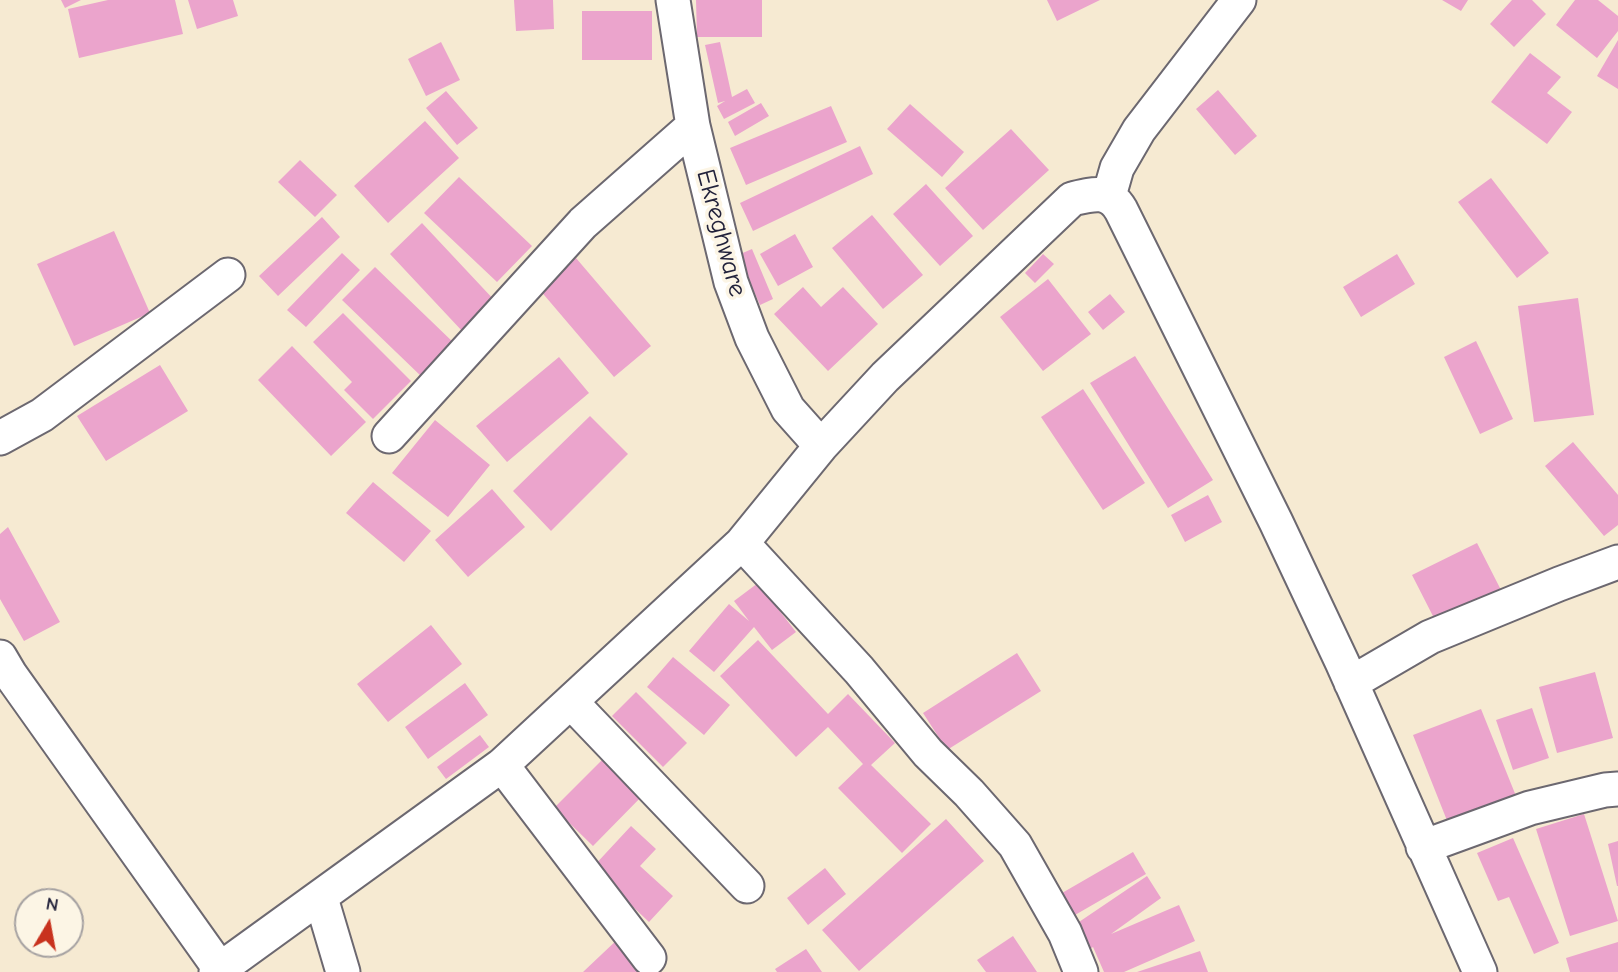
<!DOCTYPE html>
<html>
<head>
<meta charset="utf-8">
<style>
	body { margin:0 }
	#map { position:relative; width:1618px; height:972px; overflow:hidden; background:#f6ead2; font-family:"Comic Neue",sans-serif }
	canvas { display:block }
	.north { position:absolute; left:14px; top:888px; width:70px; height:70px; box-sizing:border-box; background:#fcf5e5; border:2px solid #a5a1a1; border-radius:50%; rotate:10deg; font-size:19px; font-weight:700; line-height:28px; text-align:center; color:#22223b }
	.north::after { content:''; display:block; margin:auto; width:24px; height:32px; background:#c8321e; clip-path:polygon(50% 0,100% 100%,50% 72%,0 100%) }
</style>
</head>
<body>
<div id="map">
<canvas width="1618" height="972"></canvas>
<div class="north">N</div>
</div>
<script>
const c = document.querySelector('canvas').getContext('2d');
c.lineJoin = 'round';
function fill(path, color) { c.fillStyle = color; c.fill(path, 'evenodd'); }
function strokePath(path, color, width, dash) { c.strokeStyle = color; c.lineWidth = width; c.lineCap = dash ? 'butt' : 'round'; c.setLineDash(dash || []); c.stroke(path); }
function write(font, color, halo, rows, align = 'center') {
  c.font = font + ' "Comic Neue",sans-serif'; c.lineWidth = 7; c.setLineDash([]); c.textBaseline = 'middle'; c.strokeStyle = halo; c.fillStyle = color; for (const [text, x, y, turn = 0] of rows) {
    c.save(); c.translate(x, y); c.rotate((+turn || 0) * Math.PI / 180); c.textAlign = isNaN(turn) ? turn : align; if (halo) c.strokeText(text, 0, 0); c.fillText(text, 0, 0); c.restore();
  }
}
const building = new Path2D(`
	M61 0H81L65 8Z
	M108 0H175L183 34 79 58 68 9Z
	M188 0H233L238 16 197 29Z
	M514 0H553L554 29 516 31Z
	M696 0H762V37H697Z
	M1047 0H1100L1057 21Z
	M1442 0H1468L1461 11Z
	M1512 0H1532L1546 14 1514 47 1490 24Z
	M1575 0H1598L1618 16V31L1597 58 1556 25Z
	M582 11H652V60H582Z
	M1618 40V89L1597 76Z
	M441 42 460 80 426 96 408 59Z
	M720 42 732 97 747 89 755 103 724 119 717 106 725 101 718 103 705 45Z
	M1530 53 1561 77 1547 93 1572 112 1547 144 1491 102Z
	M1218 90 1257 136 1235 155 1196 109Z
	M446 91 478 128 457 145 426 108Z
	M761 103 769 116 735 136 728 122Z
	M910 104 964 152 942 177 887 129Z
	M831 106 847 142 746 185 730 148Z
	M425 121 459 158 388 223 354 186Z
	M1011 129 1049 170 983 230 945 188Z
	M860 146 873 174 753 231 740 203Z
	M300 160 337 195 315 217 278 182Z
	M459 177 532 246 497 282 424 213Z
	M1491 178 1549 253 1517 278 1458 202Z
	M926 184 973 236 940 266 893 214Z
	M872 215 923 275 883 309 832 248Z
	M322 217 340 237 278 296 259 276Z
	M422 223 496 302 463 332 390 254Z
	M114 231 150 313 74 346 37 264Z
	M795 234 813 267 778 286 760 254Z
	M752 249 773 299 760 305 738 255Z
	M342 253 360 270 306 327 287 310Z
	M1043 254 1054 264 1035 283 1025 273Z
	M1397 254 1415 284 1361 317 1343 287Z
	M576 258 651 346 614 377 539 289Z
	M375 267 456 345 423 378 342 300Z
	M1048 279 1091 334 1043 371 1000 317Z
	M803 287 821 307 843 287 878 324 828 371 774 314Z
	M1110 294 1125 312 1103 330 1088 312Z
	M1578 298 1594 415 1534 422 1518 306Z
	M343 313 411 381 373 419 344 390 352 382 313 342Z
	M1476 341 1513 419 1480 434 1444 357Z
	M292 346 366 422 331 456 258 380Z
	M1135 356 1213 480 1168 508 1090 383Z
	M559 357 589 393 507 462 476 426Z
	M160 365 188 411 106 461 77 416Z
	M1083 389 1145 483 1103 510 1041 417Z
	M590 416 628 454 551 531 513 491Z
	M435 420 490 465 448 517 392 473Z
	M1573 442 1618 495V525L1604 536 1545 466Z
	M373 482 431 531 404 562 346 513Z
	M492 489 525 527 468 577 435 540Z
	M1208 495 1222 522 1185 542 1171 515Z
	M8 527 60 622 24 641 0 599V534Z
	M1477 543 1501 590 1436 622 1412 575Z
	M758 583 796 632 772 650 754 627 714 672 689 651 729 604 749 621 734 601Z
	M431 625 462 664 388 722 357 684Z
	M758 640 828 714 848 694 895 743 871 765 931 824 902 853 838 788 863 764 828 727 796 757 720 676Z
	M1017 653 1041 691 947 750 923 713Z
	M673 657 730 705 704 735 647 687Z
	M1595 672 1613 738 1557 753 1539 687Z
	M465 683 488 715 428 759 405 727Z
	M636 692 687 743 663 767 612 716Z
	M1532 708 1549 758 1513 770 1496 720Z
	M1481 709 1516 796 1448 823 1413 735Z
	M480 735 489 747 446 779 437 767Z
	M609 753 647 791 593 846 554 808Z
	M1584 814 1618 921 1570 936 1536 829Z
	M946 819 984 861 859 971 822 930Z
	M631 826 656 849 640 866 673 896 649 922 592 868Z
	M1513 838 1559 943 1534 954 1509 897 1498 901 1477 853Z
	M1618 841V886H1617L1608 844Z
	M1133 852 1146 874 1075 915 1062 893Z
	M825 868 846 894 808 925 787 898Z
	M1147 876 1161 898 1111 934 1179 905 1195 941 1124 972H1104L1093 947 1087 951 1076 924Z
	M1013 936 1037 972H986L977 960Z
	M620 937 646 972H583Z
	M1618 942V972H1570L1566 958Z
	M806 949 822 972H777L775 969Z
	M1200 951 1208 972H1137Z`);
const minor = new Path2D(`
	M673 0 693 126 731 282 752 338 788 409 821 446
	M1109 196 1117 168 1139 130 1239 0
	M389 436 583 223 693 126
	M0 438 42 415 228 275
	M742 543 859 670 928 753 969 793 1015 845 1065 933 1081 972
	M0 657 10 674 220 969
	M1351 683 1430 637 1559 584 1618 562
	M572 703 747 886
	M502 765 649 958
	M1423 847 1530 808 1605 790 1618 789
	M321 898 343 972
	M216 972 502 765 742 543 821 446 885 377 1072 199C1093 194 1109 189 1121 210L1276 522 1342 662 1480 972`);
const streetNames = [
	["Ekreghware",721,233,75]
];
fill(building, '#eba4cc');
strokePath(minor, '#6c6870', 37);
strokePath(minor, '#fff', 33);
write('26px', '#22223b', '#fcf5e5', streetNames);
</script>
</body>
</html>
